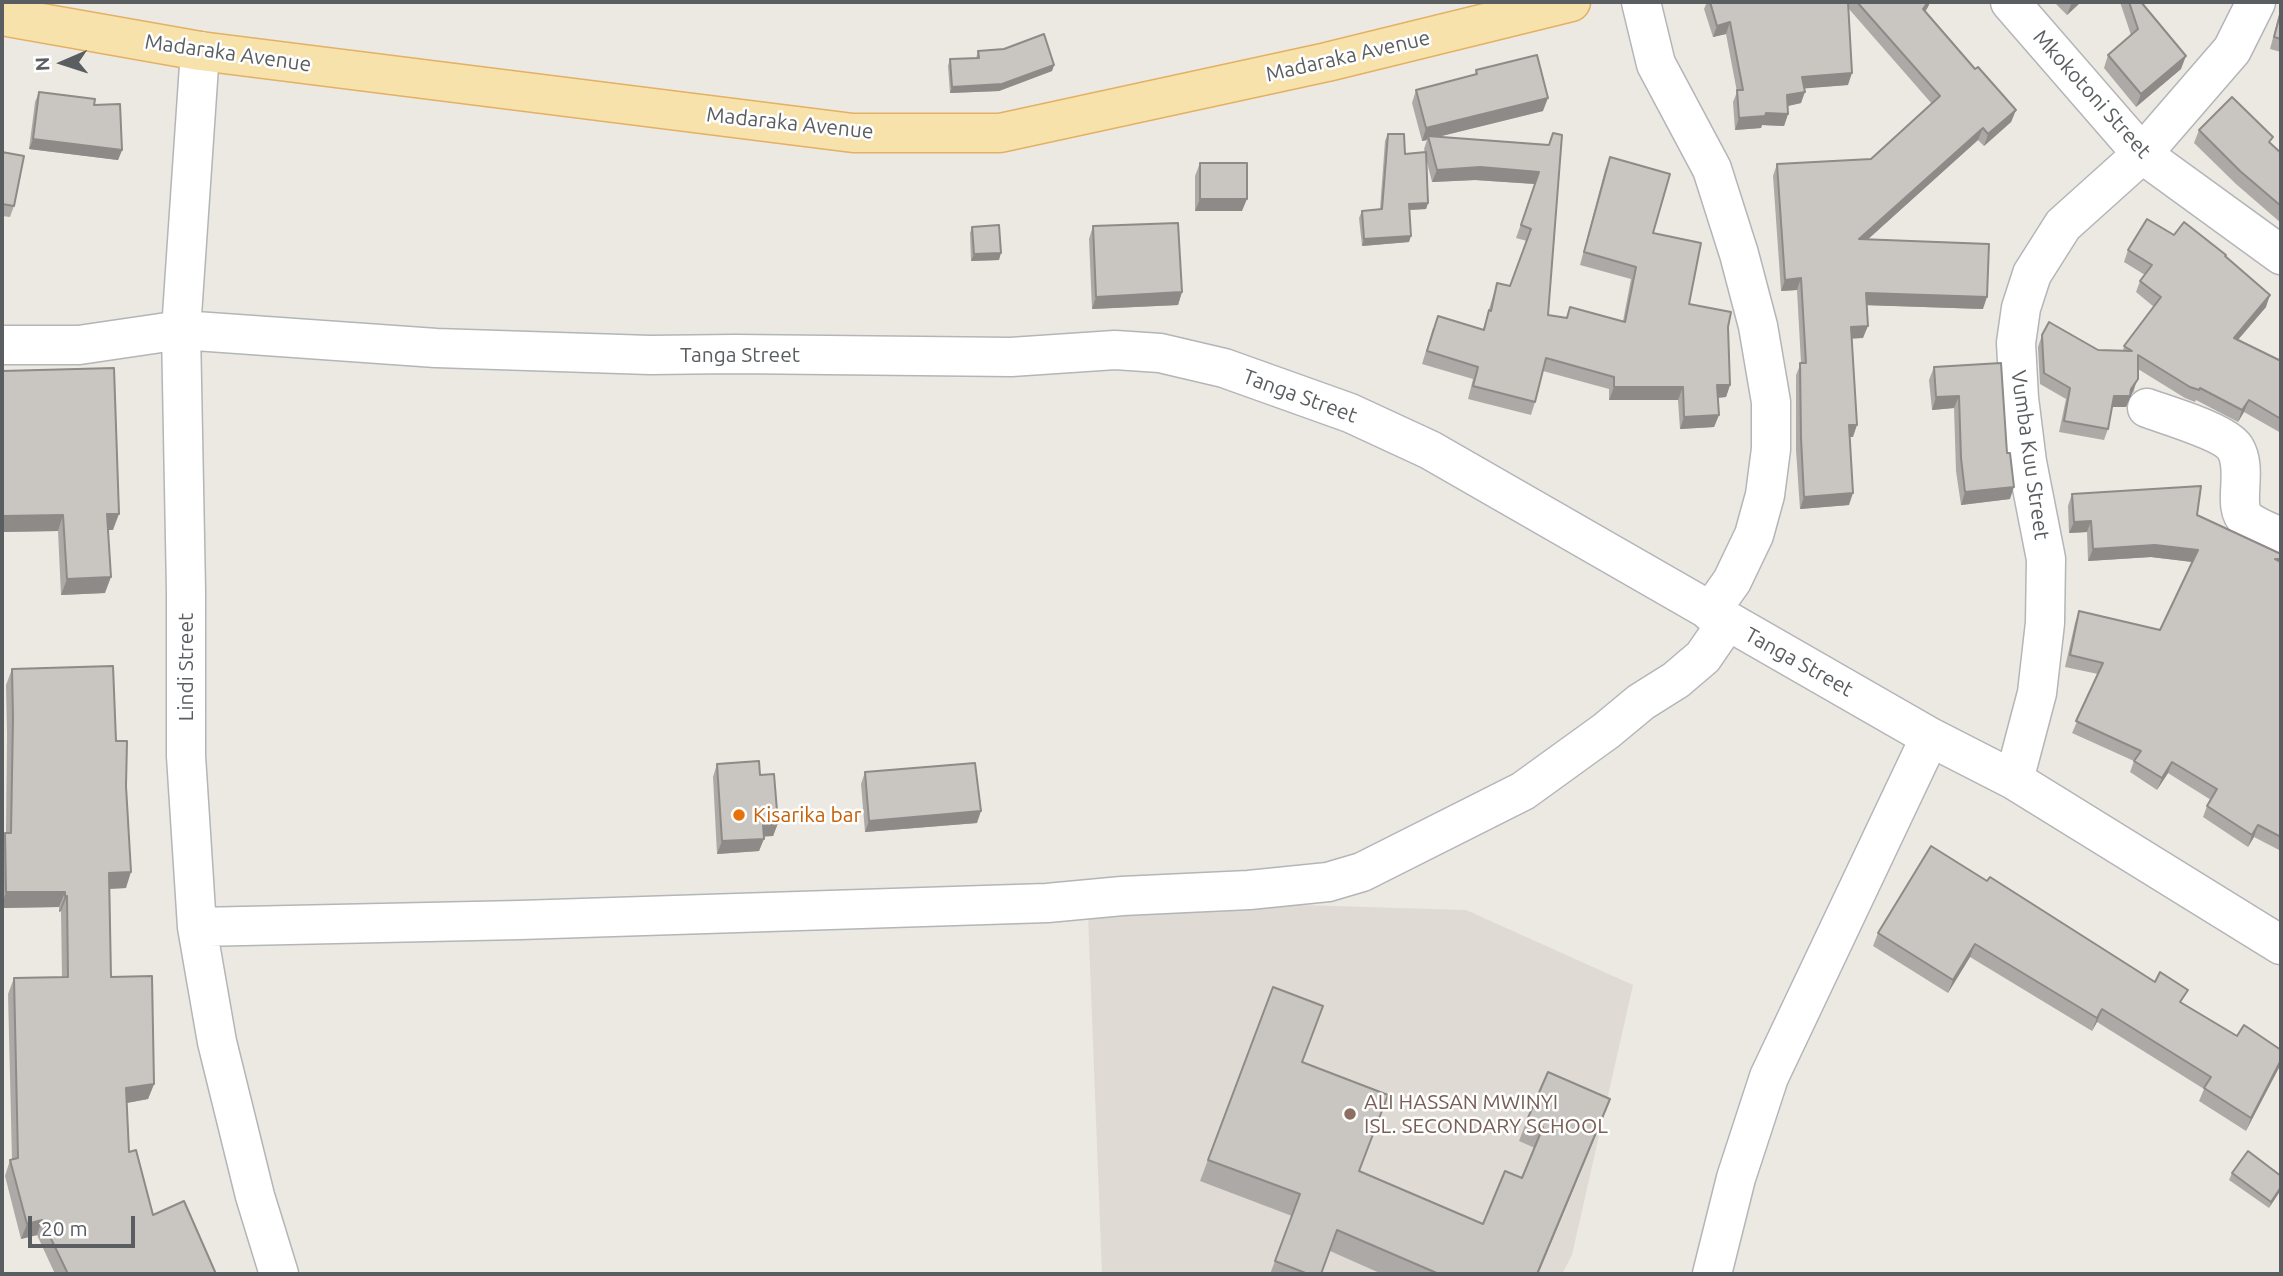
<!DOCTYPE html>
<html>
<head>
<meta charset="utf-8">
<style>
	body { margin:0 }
	#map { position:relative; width:2283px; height:1276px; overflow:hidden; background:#ece9e2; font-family:Ubuntu,sans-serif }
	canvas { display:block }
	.frame { position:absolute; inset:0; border:4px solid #5a5e61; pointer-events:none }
	.north { position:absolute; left:28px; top:28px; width:70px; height:70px; -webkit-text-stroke:5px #fff; paint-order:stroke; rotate:267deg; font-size:19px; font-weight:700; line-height:28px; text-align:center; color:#5a5e61 }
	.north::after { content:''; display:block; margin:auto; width:24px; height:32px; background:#5a5e61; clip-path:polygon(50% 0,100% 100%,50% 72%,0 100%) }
	.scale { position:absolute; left:28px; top:1216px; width:107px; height:32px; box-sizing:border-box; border:4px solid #5a5e61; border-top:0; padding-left:9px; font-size:21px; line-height:24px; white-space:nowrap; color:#5a5e61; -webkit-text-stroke:5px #fff; paint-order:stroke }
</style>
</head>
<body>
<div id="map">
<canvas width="2283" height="1276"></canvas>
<div class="frame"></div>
<div class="north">N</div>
<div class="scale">20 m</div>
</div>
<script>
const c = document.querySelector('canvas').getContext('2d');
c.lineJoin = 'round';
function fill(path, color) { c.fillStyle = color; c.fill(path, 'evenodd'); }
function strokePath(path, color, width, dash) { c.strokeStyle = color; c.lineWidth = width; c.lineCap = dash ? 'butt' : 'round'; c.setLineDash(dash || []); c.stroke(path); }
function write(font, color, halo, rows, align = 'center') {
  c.font = font + ' Ubuntu,sans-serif'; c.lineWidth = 5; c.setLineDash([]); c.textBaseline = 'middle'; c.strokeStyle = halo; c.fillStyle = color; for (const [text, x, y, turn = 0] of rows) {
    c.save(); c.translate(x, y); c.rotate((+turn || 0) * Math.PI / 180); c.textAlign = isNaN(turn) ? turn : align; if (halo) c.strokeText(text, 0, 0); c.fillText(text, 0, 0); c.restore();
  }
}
const education = new Path2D(`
	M1299 905 1466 910 1633 985 1572 1255 1562 1274H1102L1088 914Z`);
const minor = new Path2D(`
	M1641 2 1656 64 1712 169 1739 254 1758 326 1771 402V449L1765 495 1754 535 1732 581 1710 612
	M2010 2 2142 154 2281 255
	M200 51 181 330 186 591V756L197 927 217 1042 255 1196 279 1274
	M2 345H79L181 330 436 348 650 355 735 354 1011 357 1115 350 1160 353 1224 368 1350 413 1430 450 1930 737 2014 780 2281 945
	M2147 408C2166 415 2225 432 2235 448 2249 470 2231 507 2247 520 2257 528 2270 532 2281 537
	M2014 780 2037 693 2045 623 2046 559 2027 462 2019 398 2016 343 2021 308 2032 274 2063 225 2142 154 2232 50 2256 2
	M197 927 520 920 1047 903 1122 896 1249 890 1328 882 1362 872 1523 791 1606 731 1641 702 1676 680 1703 657 1727 622
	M1712 1274 1736 1178 1769 1077 1930 737`);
const major = new Path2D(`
	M2 16 200 51 853 133H1000L1327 62 1571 2`);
const wall = new Path2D(`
	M1707 2H1930L1925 12 1975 69 2016 110 2011 122 1984 146 1978 140 1868 239 1983 309 1866 305 1863 338H1852L1853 437H1849V505L1800 509 1796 450V375L1801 363 1797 290 1781 291 1773 176 1777 164 1871 159 1932 104 1849 9 1848 85 1804 88 1801 103 1788 106V114L1784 126 1762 125 1761 128 1735 130 1733 102 1737 92 1726 34 1713 37 1704 9Z
	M2054 2H2081L2067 15Z
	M2120 2H2141L2181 69 2136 107 2104 68 2108 55 2131 35Z
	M2281 7V52L2270 49Z
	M978 51 1054 65 1052 71 999 91 950 93 948 66 950 59 976 58Z
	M1476 70 1543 111 1438 137 1549 145 1548 315 1566 318 1570 307 1623 321 1631 279 1580 265 1605 170 1610 157 1653 233 1689 304 1728 327 1730 385 1726 397 1718 398 1719 415 1714 427 1680 429 1678 400H1609V389L1543 371 1535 402 1531 415 1468 399 1473 379 1422 364 1433 328 1483 329 1497 283 1510 286 1527 241 1516 238 1535 184 1475 180 1432 182 1426 158 1428 203 1426 209 1410 210 1409 242 1362 246 1359 218 1362 211 1380 209 1385 141 1388 134 1405 154 1425 153 1424 149 1427 140 1422 141 1412 103 1416 90 1475 75Z
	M39 92 94 105 122 150 118 160 29 149 35 102Z
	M2199 130 2271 144 2281 153V223L2236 184 2194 143Z
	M2 152 14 206 10 217 2 216Z
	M1200 163 1242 211H1195V176Z
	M1093 226 1182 292 1178 305 1092 309 1089 239Z
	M972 227 999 260 971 261 970 233Z
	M2174 235 2225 257 2266 307 2238 340 2281 361V433L2244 412 2238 422 2196 400 2195 402 2185 398 2138 369 2134 391 2130 396 2126 407H2112L2108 429 2104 440 2059 432 2066 399 2040 384 2038 347 2042 335 2098 350 2123 351 2124 346 2154 307 2136 292 2140 281 2145 275 2124 262 2128 250Z
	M2001 363 2010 499 1961 505 1956 471 1954 408 1932 410 1929 380 1934 367Z
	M2 371 113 530H108L105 593 61 595 58 531 2 532Z
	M2072 494 2197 515 2281 562V851L2254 837 2248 847 2203 817 2207 806 2211 800 2168 773 2157 790 2130 772 2134 761 2072 733 2098 674 2065 667 2075 623 2079 611 2160 630 2192 562 2151 557 2088 561 2087 532 2069 533 2068 506Z
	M12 669 116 741 126 888 110 889 111 977 154 1084 148 1099 127 1103 129 1152 153 1215 216 1274H55L37 1235 21 1239 5 1176 10 1160H12L8 994 14 978 62 977 61 911 59 912V907L2 908V843L6 833 7 734 6 685Z
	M717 764 760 775 778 823 773 836H764L759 851 717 854 713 777Z
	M865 772 977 823 865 832 861 784Z
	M1931 846 2183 1003 2237 1036 2281 1050 2246 1131 2199 1101 2204 1089 2097 1022 2092 1031 1970 957 1948 993 1873 946 1878 933Z
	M1273 987 1302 1062 1360 1171 1483 1224 1522 1178 1535 1148 1519 1141 1527 1120 1610 1099 1602 1120 1538 1274H1382L1330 1251 1321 1274H1270L1292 1216 1200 1181Z
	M2232 1173 2281 1176 2269 1208 2229 1180Z`);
const shadedWall = new Path2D(`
	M1928 2H1930L1928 7 1919 21 1923 9Z
	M2072 2H2081L2067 15Z
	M1730 22 1726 34 1713 37 1717 26Z
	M2186 56 2181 69 2136 107 2141 94Z
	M1054 65 1052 71 999 91 950 93 952 87Z
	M1852 73 1848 85 1798 89 1802 77Z
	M1805 92 1801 103 1783 107 1787 95Z
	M1548 98 1543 111 1429 139 1428 136 1427 140 1422 141 1426 128Z
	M2016 110 2011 122 1984 146 1988 134Z
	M1766 113 1788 114 1784 126 1762 125 1761 128 1735 130 1739 118Z
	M1983 128 1978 140 1855 251 1859 239Z
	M33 139 122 150 118 160 29 149Z
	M1480 167 1539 172 1535 184 1475 180 1432 182 1437 170Z
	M1200 199H1247L1242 211H1195Z
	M1428 203 1426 209 1407 210 1409 204Z
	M1411 236 1409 242 1362 246 1364 239Z
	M1001 253 999 260 971 261 974 254Z
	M1801 278 1797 290 1781 291 1785 280Z
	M1182 292 1178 305 1092 309 1096 297Z
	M1866 293 1987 297 1983 309 1862 305Z
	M2270 295 2266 307 2229 350 2234 338Z
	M1868 326 1863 338 1847 339 1851 327Z
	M2138 379 2126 407H2109L2114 396 2131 389Z
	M1717 385H1730L1726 397 1713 398Z
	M1614 387H1683L1678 400H1609Z
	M1959 396 1954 408 1932 410 1936 397Z
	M2249 400 2244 412 2238 422 2242 410Z
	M1719 415 1714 427 1680 429 1684 417Z
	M1849 425H1857L1853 437H1844Z
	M2014 487 2010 499 1961 505 1965 492Z
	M1853 493 1849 505 1800 509 1804 497Z
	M107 514H119L113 530H102Z
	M63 515 58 531 2 532V516Z
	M2091 521 2087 532 2069 533 2074 522Z
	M2155 545 2198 550 2193 562 2151 557 2088 561 2093 549Z
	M111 577 105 593 61 595 67 579Z
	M2172 762 2168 773 2157 790 2162 778Z
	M981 811 977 823 865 832 869 821Z
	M778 823 773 836 759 837 763 824Z
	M2258 825 2254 837 2248 847 2252 835Z
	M764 839 759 851 717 854 722 841Z
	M131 872 126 888 104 889 109 873Z
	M6 892H65L59 907 2 908V904Z
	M65 896H67L61 911 59 912Z
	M1975 944 1970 957 1948 993 1953 980Z
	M2102 1009 2097 1022 2092 1031 2097 1018Z
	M2281 1060V1064L2246 1131 2251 1118Z
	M154 1084 148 1099 121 1104 126 1088Z
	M1610 1099 1602 1120 1538 1274H1537Z
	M2281 1187V1190L2269 1208 2271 1202Z
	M42 1220 37 1235 21 1239 27 1224Z`);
const building = new Path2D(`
	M1710 2H1848L1852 73 1802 77 1805 92 1787 95 1788 114 1766 113 1765 116 1739 118 1737 90H1743L1730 22 1717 26Z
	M1857 2H1928L1923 9 1975 69 1978 67 2016 110 1988 134 1983 128 1859 239 1989 244 1987 297 1866 293 1868 326 1851 327 1857 425H1849L1853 493 1804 497 1801 438 1800 363H1806L1801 278 1785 280 1777 164 1871 159 1940 96Z
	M2129 2H2141L2186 56 2141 94 2108 55 2138 29Z
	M2281 11V39L2274 37Z
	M1044 34 1054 65 1002 84 952 87 950 59 979 58 978 51 1004 49Z
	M1537 55 1548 98 1426 128 1416 90 1477 74 1476 70Z
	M39 92 95 99 94 105 120 104 122 150 33 139Z
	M2232 97 2273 137 2269 142 2281 153V206L2240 171 2199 130Z
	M1553 133 1562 135 1548 315 1567 318 1570 307 1625 322 1636 267 1584 252 1610 157 1670 174 1653 233 1701 243 1689 304 1731 312 1728 327 1730 385H1717L1719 415 1684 417 1683 387H1614V377L1546 358 1535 402 1473 386 1478 367 1427 351 1438 316 1484 330 1489 310 1491 311 1497 283 1510 286 1531 229 1521 225 1539 172 1480 167 1437 170 1428 136 1549 145Z
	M1388 134H1404L1405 154 1426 152 1428 203 1409 204 1411 236 1364 239 1362 211 1382 209Z
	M2 152 24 156 14 206 2 204Z
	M1200 163H1247V199H1200Z
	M2147 219 2174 235 2184 222 2226 255 2225 256 2270 295 2234 338 2281 361V419L2249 400 2242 410 2200 388 2199 390 2190 387 2138 355V379L2131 389 2130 396H2114L2108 429 2064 421 2070 388 2044 373 2042 335 2049 322 2098 350 2132 351 2124 346 2161 297 2140 281 2152 265 2128 250Z
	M1178 223 1182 292 1096 297 1093 226Z
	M999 225 1001 253 974 254 972 227Z
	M2001 363 2007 453H2010L2014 487 1965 492 1961 458 1959 396 1936 397 1934 367Z
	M114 368 119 514H107L111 577 67 579 63 515 2 516V371Z
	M2201 486 2197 515 2281 554 2280 559H2275L2281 562V837L2258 825 2252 835 2207 806 2217 789 2172 762 2162 778 2134 761 2141 751 2076 721 2103 663 2070 655 2079 611 2160 630 2198 550 2155 545 2093 549 2091 521 2074 522 2072 494Z
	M113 666 116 741H127L126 786 131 872 109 873 111 977 152 976 154 1084 126 1088 129 1152 136 1150 153 1215 184 1201 216 1274H68L42 1220 27 1224 10 1160 18 1158 14 978 68 977 67 896H65V892H6L5 833H11L13 718 12 669Z
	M759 761 760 775 774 774 778 823 763 824 764 839 722 841 717 764Z
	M975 763 981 811 869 821 865 772Z
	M1931 846 1987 881 1990 877 2155 982 2160 972 2188 990 2180 1002 2237 1036 2244 1025 2281 1050V1060L2251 1118 2204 1088 2211 1077 2102 1009 2097 1018 1975 944 1953 980 1878 933Z
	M1273 987 1323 1006 1302 1062 1388 1095 1359 1171 1483 1224 1505 1171 1522 1178 1543 1127 1527 1120 1548 1072 1610 1099 1537 1274H1439L1337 1230 1321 1274H1308L1275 1261 1300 1194 1208 1160Z
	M2248 1151 2281 1176V1187L2271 1202 2232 1173Z`);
const markers = [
	[739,815,7,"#e8710a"],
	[1350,1114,7,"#8d6e63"]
];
const streetNames = [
	["Madaraka Avenue",228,53,8],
	["Madaraka Avenue",1348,56,-13],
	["Mkokotoni Street",2092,94,48],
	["Madaraka Avenue",790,123,6],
	["Tanga Street",740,355],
	["Tanga Street",1300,396,20],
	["Vumba Kuu Street",2030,455,82],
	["Tanga Street",1799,662,29],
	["Lindi Street",186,667,-90]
];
const foodNames = [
	["Kisarika bar",753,815]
];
const educationNames = [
	["ALI HASSAN MWINYI",1364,1102],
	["ISL. SECONDARY SCHOOL",1364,1126]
];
fill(education, '#dfdad3');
strokePath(minor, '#b3b5b8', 41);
strokePath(major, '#e4b063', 41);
strokePath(minor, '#fff', 38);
strokePath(major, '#f7e2ac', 38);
fill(wall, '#ada9a6');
fill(shadedWall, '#8d8a87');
fill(building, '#c9c5c1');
strokePath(building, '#8d8a87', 2);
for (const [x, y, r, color] of markers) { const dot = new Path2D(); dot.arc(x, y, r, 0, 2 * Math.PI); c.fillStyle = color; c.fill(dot); strokePath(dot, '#fff', 2.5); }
write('21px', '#5a5e61', '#fff', streetNames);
write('21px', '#c56008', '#fff', foodNames, 'left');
write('21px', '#785e54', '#fff', educationNames, 'left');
</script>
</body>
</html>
